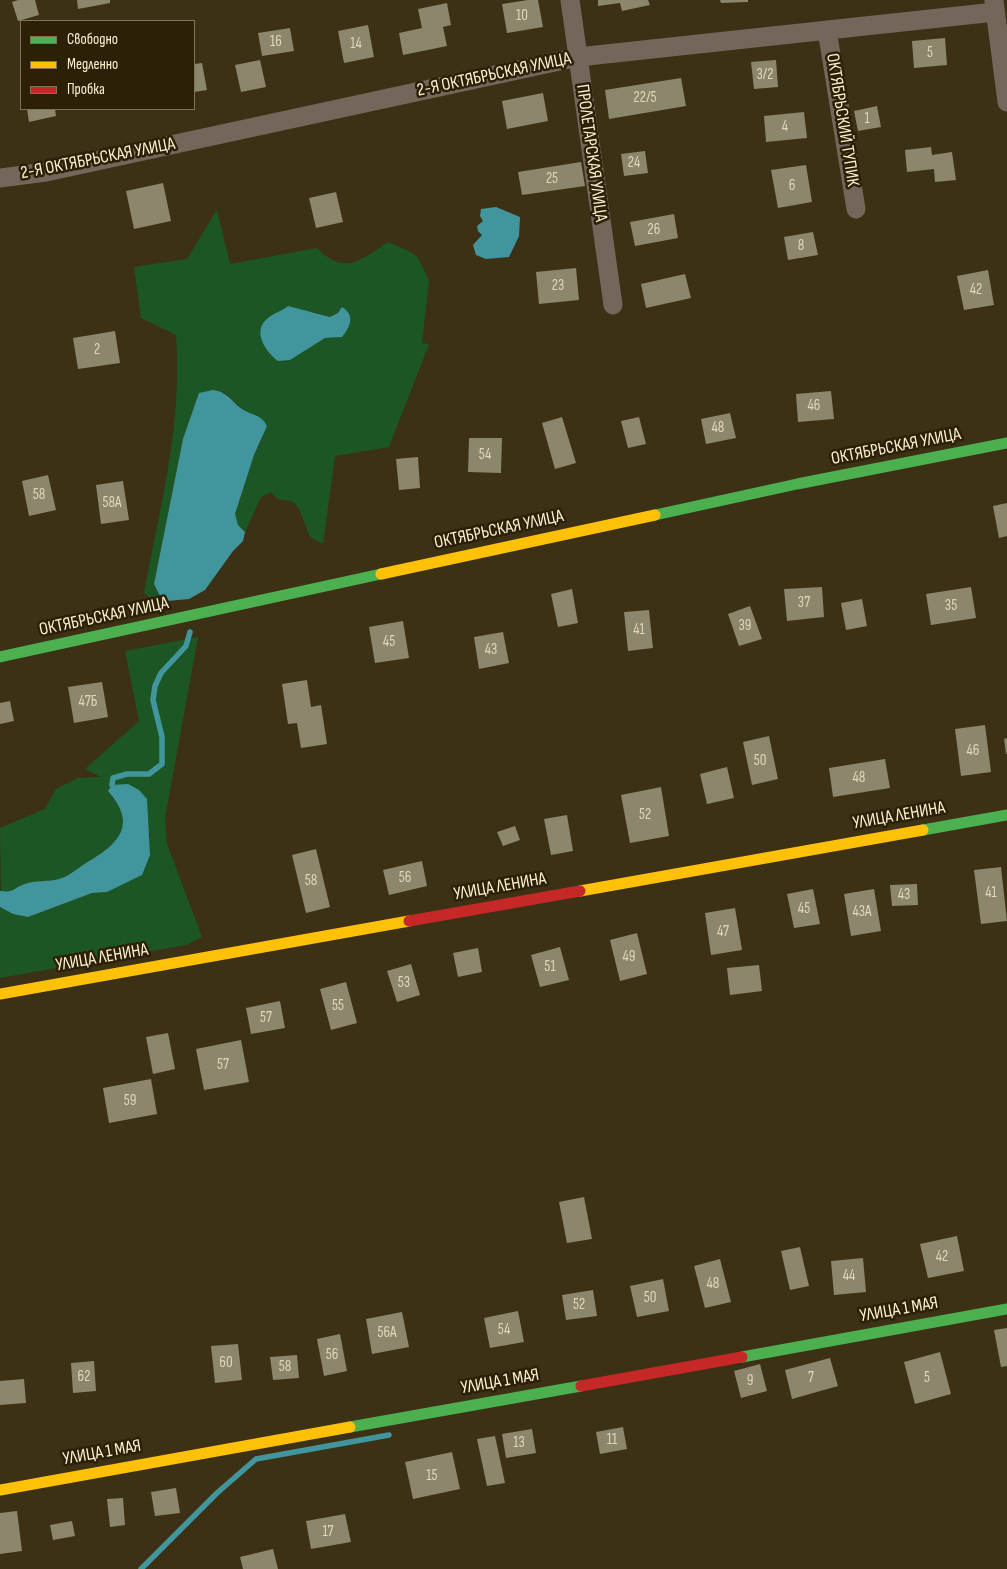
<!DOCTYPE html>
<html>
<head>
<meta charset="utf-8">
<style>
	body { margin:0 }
	#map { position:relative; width:1007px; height:1569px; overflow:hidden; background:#3c3115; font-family:"Sofia Sans Condensed",sans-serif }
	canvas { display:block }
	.legend { position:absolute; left:20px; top:20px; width:175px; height:90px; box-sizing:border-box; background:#2c2107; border:1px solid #807458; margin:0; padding:6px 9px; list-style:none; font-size:15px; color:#fef0d1 }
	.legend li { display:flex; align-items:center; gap:10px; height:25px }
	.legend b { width:25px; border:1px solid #807458 }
</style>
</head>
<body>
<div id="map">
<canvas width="1007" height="1569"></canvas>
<ul class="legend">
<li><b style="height:6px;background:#4caf50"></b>Свободно</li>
<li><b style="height:6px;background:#ffc107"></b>Медленно</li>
<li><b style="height:6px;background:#c62828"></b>Пробка</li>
</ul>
</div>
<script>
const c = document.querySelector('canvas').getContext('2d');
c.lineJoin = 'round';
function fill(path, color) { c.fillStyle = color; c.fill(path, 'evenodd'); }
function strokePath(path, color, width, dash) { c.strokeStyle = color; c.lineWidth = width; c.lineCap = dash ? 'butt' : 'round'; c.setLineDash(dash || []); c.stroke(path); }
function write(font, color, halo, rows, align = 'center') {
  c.font = font + ' "Sofia Sans Condensed",sans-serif'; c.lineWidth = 5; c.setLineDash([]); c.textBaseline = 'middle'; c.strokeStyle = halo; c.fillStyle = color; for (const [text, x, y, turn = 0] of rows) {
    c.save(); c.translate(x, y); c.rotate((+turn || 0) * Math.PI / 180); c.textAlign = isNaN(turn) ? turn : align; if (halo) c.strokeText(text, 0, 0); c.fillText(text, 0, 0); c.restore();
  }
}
const green = new Path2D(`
	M217 210 230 264 317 248C344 276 362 260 388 242L411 252 418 258 429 280 422 343 429 344 389 447 335 456 323 544 310 537 300 511 294 502 277 499 271 492 261 497 245 532 238 525 235 514 254 455 263 437 242 409 224 392 183 439 154 584 159 594 167 601 152 599 144 593C160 508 183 422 176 335L141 318 134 267 187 259ZM283 310 314 312 330 317 338 313 335 338H325L301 353 275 313Z
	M198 637 165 818 167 844 202 937 186 945 0 978V907L13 914 28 917 92 893 107 892 151 835 108 791 122 809 123 827 118 840 95 858 61 879 24 884 15 891 1 892 0 828 45 809 56 789 78 778 101 777 85 769 139 721 125 651Z`);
const water = new Path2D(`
	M496 207 520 217 519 236 509 257 486 259 476 255 473 245 482 235 478 231 477 226 483 221 480 216 481 209Z
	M288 306 330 317 338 313 342 307C355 315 351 326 342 337L325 338 290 360 278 361C266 352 251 331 268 318 274 313 282 311 288 306Z
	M213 390C228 392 231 401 242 409 253 416 261 414 267 426L254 455 235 514 238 525 245 532 243 541 233 551 205 590 189 599 167 601 159 594 154 584 183 439 199 393Z
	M128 784 139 790 147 799 150 855 142 875 107 892 92 893 28 917 13 914 0 907V891C15 893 13 888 25 884 35 880 48 882 59 879 69 876 78 868 86 863 119 844 138 825 108 791L112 785Z`);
const stream = new Path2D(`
	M112 785 113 778 127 774H149L162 764V737L153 700 155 686 161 673 186 646 190 632
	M141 1569 217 1493 256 1459 389 1435`);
const building = new Path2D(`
	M18 0H35L39 15 18 21 12 2Z
	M77 0H110V3L78 9Z
	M528 0H538L543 27 507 33 502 4Z
	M598 0H648L650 5 622 11 620 3 598 6Z
	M720 0H748V2L721 3Z
	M447 3 451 25 443 27 447 46 403 55 399 33 422 28 418 9Z
	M368 25 374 57 344 63 338 31Z
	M290 28 294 51 262 56 258 33Z
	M945 38 947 65 914 68 912 41Z
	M260 60 266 87 241 92 235 65Z
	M776 60 778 87 754 89 751 62Z
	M202 63 207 90 194 92V64Z
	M681 78 686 106 609 119 605 90Z
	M543 93 548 121 507 129 502 101Z
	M877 106 881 127 858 131 854 111Z
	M27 109H55L56 116 29 122Z
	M804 112 807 138 766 142 764 116Z
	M931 147 932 155 952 152 956 180 935 182 934 169 907 172 905 150Z
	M645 151 648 173 624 176 621 154Z
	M581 162 585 186 522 195 518 172Z
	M806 165 812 202 778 208 771 170Z
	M163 183 171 221 134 229 126 191Z
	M336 192 343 222 316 228 309 198Z
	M674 214 678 238 635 246 630 222Z
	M813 232 818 255 788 260 784 237Z
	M576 268 579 300 539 304 536 272Z
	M988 270 994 305 964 310 957 276Z
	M685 274 691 298 646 308 641 284Z
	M115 331 120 363 78 369 73 338Z
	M831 391 834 419 798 422 796 394Z
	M730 413 736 438 706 444 701 419Z
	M562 417 576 463 555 469 542 423Z
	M639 417 646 444 628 448 621 421Z
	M469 438H502L501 473 468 472Z
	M418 457 420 488 399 490 396 459Z
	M48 475 56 510 29 516 22 481Z
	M123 481 129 520 101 524 96 485Z
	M1007 503V536L999 538 993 506Z
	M822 587 824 617 787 621 784 589Z
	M971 587 976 618 931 625 926 594Z
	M572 589 578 623 558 627 551 594Z
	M862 599 867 626 846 630 841 603Z
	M750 606 762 639 739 646 728 614Z
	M649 610 653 648 628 651 624 612Z
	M403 621 409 658 375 663 369 627Z
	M503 632 509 663 479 669 474 637Z
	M307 680 311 707 321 705 327 744 301 748 297 723 288 724 282 684Z
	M102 682 108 717 74 723 68 687Z
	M10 701 14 721 0 724V703Z
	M985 725 991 772 961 776 955 729Z
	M769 736 778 779 752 785 743 742Z
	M1007 738V754H1006L1004 739Z
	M885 759 890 788 833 797 829 768Z
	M727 767 734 798 707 804 700 774Z
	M661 787 669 836 630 843 621 795Z
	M567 815 573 851 551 855 544 819Z
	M515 826 520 840 503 846 497 832Z
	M316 849 330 907 306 913 292 855Z
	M422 861 427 886 389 895 383 870Z
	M1001 867 1007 921 981 924 974 870Z
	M917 884 918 905 892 906 890 885Z
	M813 889 820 924 794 928 787 894Z
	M874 889 881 931 851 936 844 894Z
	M735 908 742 950 711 955 705 913Z
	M637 933 647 974 620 981 610 940Z
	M560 947 569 980 540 987 531 955Z
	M478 948 482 972 458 977 453 953Z
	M411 964 420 995 397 1002 387 971Z
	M759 965 762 991 730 995 727 968Z
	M346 982 357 1023 331 1030 320 989Z
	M280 1001 285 1028 251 1034 246 1008Z
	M168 1033 175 1069 153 1074 146 1037Z
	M241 1040 249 1082 204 1090 196 1049Z
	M151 1079 157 1114 109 1123 103 1088Z
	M584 1197 592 1239 567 1243 559 1202Z
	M957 1236 964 1271 928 1278 920 1244Z
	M800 1247 809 1286 790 1290 781 1251Z
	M863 1258 866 1292 834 1295 831 1261Z
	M720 1259 731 1302 705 1308 694 1266Z
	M663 1279 669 1311 637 1317 630 1286Z
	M593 1290 597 1316 566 1320 562 1295Z
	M518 1311 524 1342 490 1348 484 1318Z
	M402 1312 409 1347 372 1354 366 1319Z
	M1007 1328V1366L1001 1367 994 1330Z
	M340 1334 347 1371 324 1376 317 1339Z
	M238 1344 242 1380 215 1383 211 1346Z
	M940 1352 951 1394 915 1404 904 1362Z
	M297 1355 299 1378 273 1380 270 1357Z
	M830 1358 838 1386 792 1399 785 1370Z
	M94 1361 96 1391 73 1393 71 1363Z
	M760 1364 767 1391 741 1398 734 1371Z
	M24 1379 26 1403 0 1405V1381Z
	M623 1427 627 1449 600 1454 596 1432Z
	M532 1429 536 1453 506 1458 502 1434Z
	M495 1436 505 1483 487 1486 477 1439Z
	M452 1452 460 1489 413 1499 405 1462Z
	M176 1488 180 1513 155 1516 151 1492Z
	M123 1498 125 1525 110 1527 107 1499Z
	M17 1511 22 1551 0 1554V1513Z
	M345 1514 351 1542 311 1549 306 1521Z
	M72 1521 75 1536 53 1540 50 1525Z
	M273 1549 278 1569H243L240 1557Z`);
const street = new Path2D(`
	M570 0 613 305
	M994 1 1007 102
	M827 30 856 209
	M0 178 46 172 578 57 995 12`);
const fast = new Path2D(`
	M655 515 797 484 1007 443
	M0 657 381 574
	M923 830 1007 815
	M742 1357 1007 1309
	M350 1427 581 1386`);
const slow = new Path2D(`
	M381 574 655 515
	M580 891 923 830
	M0 994 409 921
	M0 1490 350 1427`);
const jam = new Path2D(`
	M409 921 580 891
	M581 1386 742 1357`);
const numberNames = [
	["10",522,16],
	["16",276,42],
	["14",356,44],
	["5",930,53],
	["3/2",765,75],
	["22/5",645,98],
	["1",867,119],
	["4",785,127],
	["24",634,163],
	["25",552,179],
	["6",792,186],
	["26",654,230],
	["8",801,246],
	["23",558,286],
	["42",976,290],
	["2",97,350],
	["46",814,406],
	["48",718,428],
	["54",485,455],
	["58",39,495],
	["58А",112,503],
	["37",804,603],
	["35",951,606],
	["39",745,626],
	["41",639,630],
	["45",389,642],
	["43",491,650],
	["47Б",88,702],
	["46",973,751],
	["50",760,761],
	["48",859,778],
	["52",645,815],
	["56",405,878],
	["58",311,881],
	["41",991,893],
	["43",904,895],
	["45",804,909],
	["43А",862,912],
	["47",723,932],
	["49",629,957],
	["51",550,967],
	["53",404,983],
	["55",338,1006],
	["57",266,1018],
	["57",223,1065],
	["59",130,1101],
	["42",942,1257],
	["44",849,1276],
	["48",713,1284],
	["50",650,1298],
	["52",579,1305],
	["54",504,1330],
	["56А",387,1333],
	["56",332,1355],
	["60",226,1363],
	["58",285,1367],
	["62",84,1377],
	["7",811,1378],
	["5",927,1378],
	["9",750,1381],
	["11",612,1440],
	["13",519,1443],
	["15",432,1476],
	["17",328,1532]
];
const streetNames = [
	["2-Я ОКТЯБРЬСКАЯ УЛИЦА",494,75,-12],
	["ОКТЯБРЬСКИЙ ТУПИК",842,120,81],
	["ПРОЛЕТАРСКАЯ УЛИЦА",591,153,82],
	["2-Я ОКТЯБРЬСКАЯ УЛИЦА",98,159,-11],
	["ОКТЯБРЬСКАЯ УЛИЦА",896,447,-11],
	["ОКТЯБРЬСКАЯ УЛИЦА",499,530,-12],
	["ОКТЯБРЬСКАЯ УЛИЦА",104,617,-12],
	["УЛИЦА ЛЕНИНА",899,816,-10],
	["УЛИЦА ЛЕНИНА",500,887,-10],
	["УЛИЦА ЛЕНИНА",102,958,-10],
	["УЛИЦА 1 МАЯ",899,1310,-10],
	["УЛИЦА 1 МАЯ",500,1382,-10],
	["УЛИЦА 1 МАЯ",102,1453,-10]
];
fill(green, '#1d5625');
fill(water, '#41969e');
strokePath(stream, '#41969e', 5.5);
fill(building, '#8c866d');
strokePath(street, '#75665c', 19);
strokePath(fast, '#4caf50', 11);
strokePath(slow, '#ffc107', 11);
strokePath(jam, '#c62828', 11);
write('15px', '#e2d6b8', null, numberNames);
write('18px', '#fef0d1', '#2c2107', streetNames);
</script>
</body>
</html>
